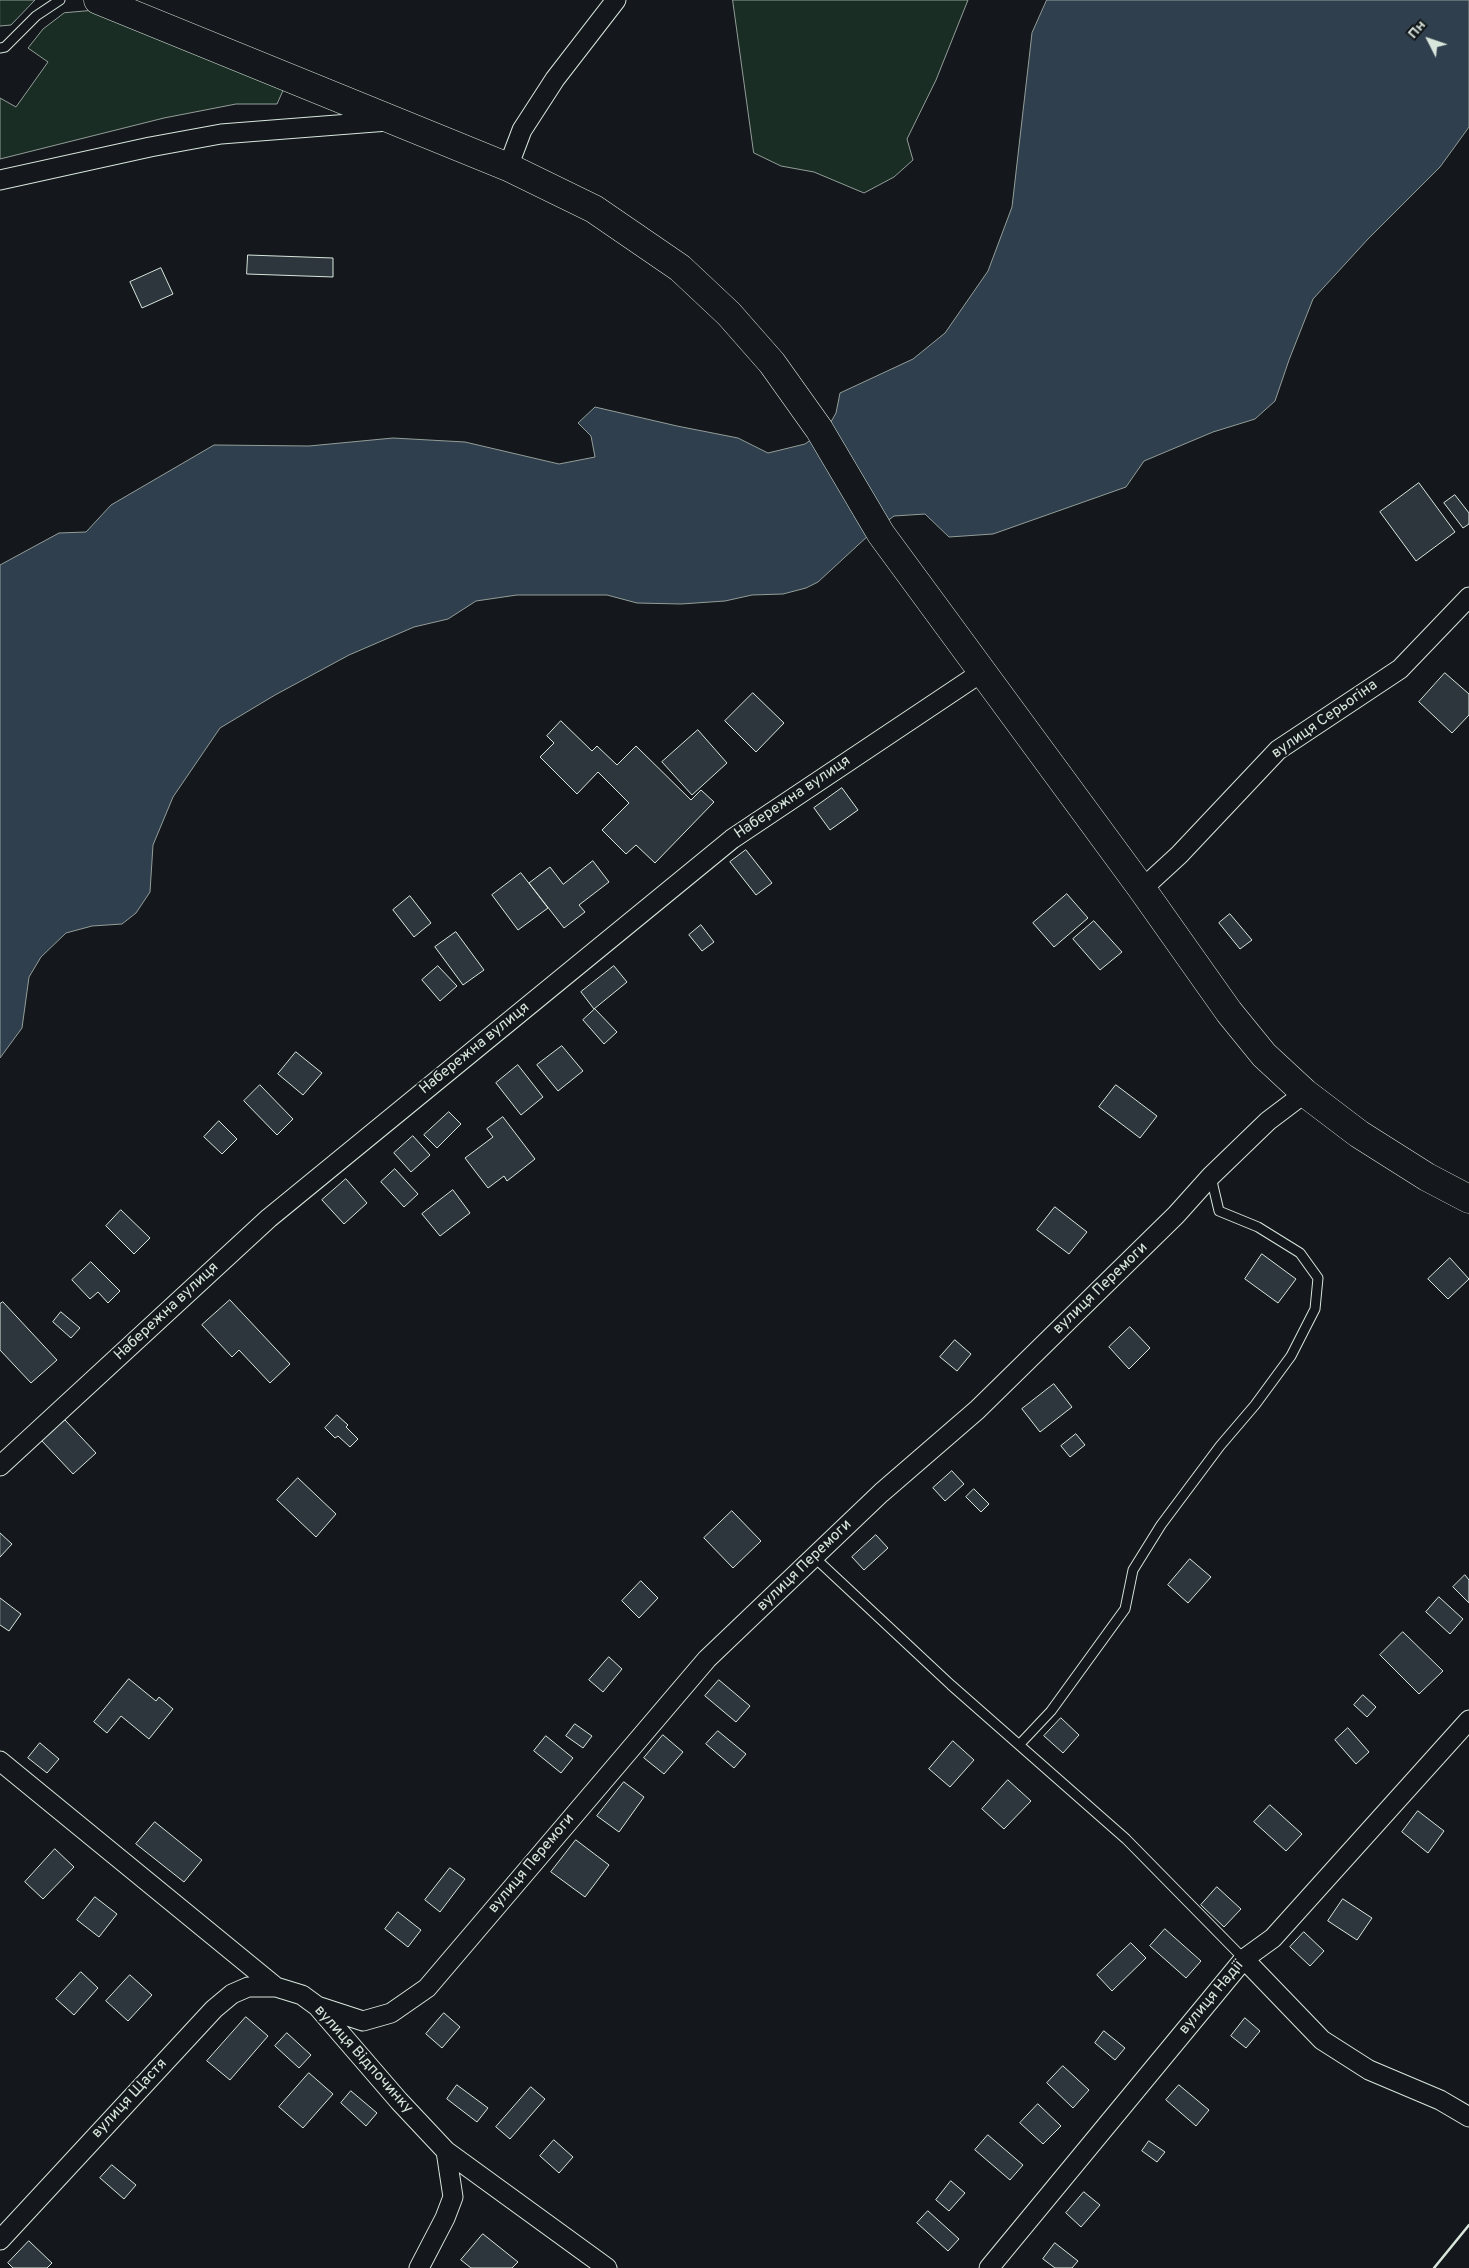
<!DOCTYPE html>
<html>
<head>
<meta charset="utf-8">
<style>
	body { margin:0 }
	#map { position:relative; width:1469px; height:2268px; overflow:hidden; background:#14181c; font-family:Overpass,sans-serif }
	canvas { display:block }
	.north { position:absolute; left:1404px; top:15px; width:50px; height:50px; -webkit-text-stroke:4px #14181c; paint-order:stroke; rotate:311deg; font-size:14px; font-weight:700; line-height:20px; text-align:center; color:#d8e6dc }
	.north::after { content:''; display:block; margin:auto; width:18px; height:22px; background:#d8e6dc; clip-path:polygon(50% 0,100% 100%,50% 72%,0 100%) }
</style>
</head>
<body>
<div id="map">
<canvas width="1469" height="2268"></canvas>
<div class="north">Пн</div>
</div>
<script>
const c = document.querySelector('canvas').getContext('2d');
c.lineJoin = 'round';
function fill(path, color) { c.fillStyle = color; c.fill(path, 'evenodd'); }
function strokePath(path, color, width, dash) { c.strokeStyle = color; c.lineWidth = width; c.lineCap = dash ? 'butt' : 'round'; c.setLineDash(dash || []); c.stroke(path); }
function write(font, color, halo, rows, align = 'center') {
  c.font = font + ' Overpass,sans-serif'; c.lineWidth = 4; c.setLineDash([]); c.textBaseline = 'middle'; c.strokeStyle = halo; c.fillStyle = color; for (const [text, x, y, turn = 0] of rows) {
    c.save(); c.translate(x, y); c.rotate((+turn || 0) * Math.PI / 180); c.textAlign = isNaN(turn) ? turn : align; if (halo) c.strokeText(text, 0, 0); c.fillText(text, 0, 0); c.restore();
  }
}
const green = new Path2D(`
	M0 0H35L11 25 0 26Z
	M733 0H968L936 80 907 139 913 160 894 177 864 193 814 172 781 166 754 153Z
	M98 10 285 86 277 104H236L164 118 0 159V98L16 107 48 62 28 48 43 29 64 13Z`);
const water = new Path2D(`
	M1047 0H1469V127L1440 167 1368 239 1313 299 1289 360 1275 401 1255 419 1213 432 1144 461 1126 487 993 534 949 537 925 514 894 516 870 534 818 582 806 588 783 594 752 595 725 601 681 604 637 603 607 595H517L476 601 448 619 414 627 349 655 275 695 220 728 173 797 153 845 150 892 136 913 122 924 92 926 66 933 41 957 29 977 22 1028 0 1058V565L59 533 86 532 111 505 214 445 309 446 393 438 465 442 559 464 595 457 591 436 578 423 595 407 677 426 738 438 768 453 805 444 828 427 836 413 840 393 913 359 945 333 988 271 1012 207 1032 33Z`);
const building = new Path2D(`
	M248 255 333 258V277L247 274Z
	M161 268 173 294 142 308 130 282Z
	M1419 483 1455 532 1416 561 1380 512Z
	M1455 495 1469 513V524L1463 528 1444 503Z
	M1445 673 1469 694V715L1452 733 1419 702Z
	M753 693 784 723 756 752 725 721Z
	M561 721 592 751 597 746 617 765 636 746 691 800 701 790 714 802 655 863 636 845 626 854 602 830 629 803 598 772 577 794 540 757 554 743 547 736Z
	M698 730 727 763 692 795 662 762Z
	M842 788 858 810 830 830 814 808Z
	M746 850 772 883 756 895 730 862Z
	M593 861 609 882 579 905 585 912 564 928 529 883 550 867 563 884Z
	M521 873 548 908 518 930 492 895Z
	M1067 894 1088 918 1054 947 1033 923Z
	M410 896 431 923 414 937 393 910Z
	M1230 914 1252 940 1240 949 1219 923Z
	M1094 921 1122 952 1100 970 1073 939Z
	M701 925 714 942 702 951 689 935Z
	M456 932 484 970 463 985 435 947Z
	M438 966 457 986 440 1001 422 980Z
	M614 966 627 982 594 1009 581 992Z
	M595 1009 617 1032 604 1044 583 1020Z
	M562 1046 583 1071 558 1091 537 1065Z
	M296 1052 322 1073 303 1095 278 1074Z
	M518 1065 543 1097 521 1115 496 1083Z
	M260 1085 293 1119 277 1135 244 1101Z
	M1116 1085 1157 1116 1140 1138 1099 1107Z
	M449 1112 461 1124 437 1148 424 1135Z
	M503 1117 535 1159 507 1181 504 1176 488 1188 465 1158 493 1137 487 1129Z
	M219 1121 237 1139 222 1154 204 1137Z
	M413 1136 430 1155 411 1172 394 1153Z
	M395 1169 418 1194 404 1207 381 1182Z
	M346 1179 367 1203 344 1224 322 1200Z
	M453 1190 470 1213 440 1236 422 1214Z
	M1055 1207 1087 1232 1069 1254 1037 1230Z
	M121 1210 150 1238 134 1254 106 1226Z
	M1262 1254 1296 1279 1278 1303 1245 1279Z
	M1450 1258 1469 1279 1448 1299 1428 1279Z
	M91 1262 120 1291 108 1303 98 1292 90 1299 72 1280Z
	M230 1300 290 1364 270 1383 239 1350 232 1357 202 1325Z
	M3 1302 57 1360 31 1383 0 1350V1304Z
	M61 1312 80 1328 71 1338 53 1322Z
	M1130 1327 1150 1348 1129 1369 1109 1347Z
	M955 1340 971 1354 957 1371 940 1357Z
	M1054 1384 1072 1407 1040 1432 1022 1409Z
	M337 1415 348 1425 346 1427 358 1439 350 1447 338 1436 335 1438 325 1428Z
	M65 1420 96 1453 73 1474 42 1441Z
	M1076 1434 1085 1445 1070 1457 1061 1446Z
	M952 1471 964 1484 945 1501 933 1488Z
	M298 1478 336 1514 316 1537 277 1500Z
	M974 1489 989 1504 981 1512 966 1497Z
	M732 1511 761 1541 733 1568 704 1538Z
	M0 1533 12 1544 0 1557Z
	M876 1535 888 1548 864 1570 852 1557Z
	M1190 1559 1211 1577 1188 1603 1168 1585Z
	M1465 1575 1469 1580V1603L1453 1587Z
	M641 1581 658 1598 639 1618 622 1601Z
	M1439 1597 1463 1619 1450 1634 1426 1612Z
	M0 1598 21 1614 9 1631 0 1625Z
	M1403 1632 1443 1671 1419 1694 1380 1655Z
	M609 1657 622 1669 603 1692 589 1680Z
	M129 1679 156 1701 159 1697 173 1709 149 1739 121 1716 107 1733 94 1722Z
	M719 1680 750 1706 736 1722 705 1696Z
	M1363 1695 1376 1707 1367 1717 1354 1705Z
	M1061 1718 1079 1735 1063 1753 1044 1736Z
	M575 1724 592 1736 583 1748 566 1736Z
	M1348 1728 1369 1752 1356 1764 1335 1740Z
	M718 1731 746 1754 734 1768 706 1744Z
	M663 1735 683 1752 664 1774 644 1758Z
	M546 1736 573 1758 561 1773 534 1751Z
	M953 1741 974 1760 950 1787 929 1769Z
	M40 1743 59 1759 47 1773 28 1758Z
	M1008 1780 1031 1801 1004 1829 982 1809Z
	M624 1782 644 1797 619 1832 597 1816Z
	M1270 1805 1302 1834 1286 1851 1254 1822Z
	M1418 1811 1444 1831 1428 1853 1402 1832Z
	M155 1822 202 1860 184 1882 136 1844Z
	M576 1840 609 1865 585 1897 551 1872Z
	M55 1849 74 1867 43 1899 25 1882Z
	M450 1868 465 1879 440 1912 425 1900Z
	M1217 1887 1241 1909 1224 1927 1201 1905Z
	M95 1897 117 1914 99 1937 77 1920Z
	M1343 1899 1372 1918 1357 1940 1328 1921Z
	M398 1912 421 1930 408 1947 385 1929Z
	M1165 1929 1201 1961 1186 1978 1150 1946Z
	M1304 1932 1324 1951 1310 1966 1290 1947Z
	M1131 1943 1146 1958 1112 1991 1097 1975Z
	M81 1972 98 1988 74 2015 56 1999Z
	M130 1975 152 1995 128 2021 106 2001Z
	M444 2013 460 2027 442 2048 426 2034Z
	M246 2017 268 2036 230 2080 207 2061Z
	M1245 2018 1260 2031 1246 2048 1231 2036Z
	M1104 2031 1125 2048 1115 2060 1095 2043Z
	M287 2033 311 2055 299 2068 275 2046Z
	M1063 2066 1089 2090 1073 2108 1047 2083Z
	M309 2073 333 2094 303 2128 279 2107Z
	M457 2085 488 2108 477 2122 447 2099Z
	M1179 2085 1209 2110 1196 2126 1166 2100Z
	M531 2087 545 2099 510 2139 496 2127Z
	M351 2091 377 2113 366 2126 341 2103Z
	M1038 2104 1061 2126 1043 2144 1020 2123Z
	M988 2135 1023 2165 1010 2180 975 2150Z
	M554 2140 573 2157 559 2173 540 2156Z
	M1149 2141 1165 2152 1157 2162 1142 2151Z
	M112 2165 136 2185 124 2199 100 2178Z
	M951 2181 965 2193 949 2211 936 2200Z
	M1084 2192 1100 2205 1081 2227 1066 2213Z
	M928 2211 959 2239 948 2251 917 2223Z
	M483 2234 518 2262 512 2268H471L461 2260Z
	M29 2241 52 2263 47 2268H13L8 2263Z
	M1055 2243 1078 2261 1072 2268H1055L1043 2259Z`);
const lane = new Path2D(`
	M0 48 5 47 36 16 60 0
	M814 1557 951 1685 1126 1839 1244 1959
	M1019 1745 1051 1711 1125 1609 1133 1570 1161 1525 1220 1446 1255 1405 1291 1356 1315 1309 1318 1278 1300 1253 1258 1227 1219 1211 1211 1177`);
const street = new Path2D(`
	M508 167 522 130 555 79 616 0
	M0 180 150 147 221 134 388 121
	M1142 889 1179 855 1278 750 1400 669 1469 597
	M0 1466 269 1218 732 839 982 672
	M0 1761 276 1987 302 1995 317 2006 399 2101 446 2151 607 2268
	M1244 1959 1322 2040 1369 2070 1440 2100 1469 2117
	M317 2006 363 2021 391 2013 427 1988 707 1659 881 1493 977 1410 1176 1215 1211 1176 1268 1121 1305 1093
	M0 2240 214 2009 232 1994 248 1987H276
	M419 2268 445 2218 453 2197 446 2151
	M989 2268 1244 1959 1273 1938 1469 1720`);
const primary = new Path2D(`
	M98 0 508 167 594 209 680 268 729 314 772 363 819 429 881 534 1142 889 1229 1012 1264 1055 1305 1093 1359 1134 1427 1177 1469 1199`);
const wall = new Path2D(`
	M1434 2268 1469 2225`);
const streetNames = [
	["вулиця Серьогіна",1325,720,-35],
	["Набережна вулиця",793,798,-34],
	["Набережна вулиця",475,1049,-39],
	["вулиця Перемоги",1101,1289,-44],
	["Набережна вулиця",167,1312,-43],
	["вулиця Перемоги",805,1566,-44],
	["вулиця Перемоги",532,1864,-50],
	["вулиця Надії",1212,1998,-50],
	["вулиця Відпочинку",363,2060,48],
	["вулиця Щастя",130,2099,-47]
];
fill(green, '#1a2d24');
strokePath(green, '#939e99', 1);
fill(water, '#2f3f4d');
strokePath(water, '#939e99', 1);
fill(building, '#2c363c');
strokePath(building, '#d8e6dc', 1);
strokePath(lane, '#d8e6dc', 11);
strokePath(street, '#d8e6dc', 21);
strokePath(primary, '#d8e6dc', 29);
strokePath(lane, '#14181c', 9);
strokePath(street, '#14181c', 19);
strokePath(primary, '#14181c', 28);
strokePath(wall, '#d8e6dc', 2.5);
write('15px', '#d8e6dc', '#14181c', streetNames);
</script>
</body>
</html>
